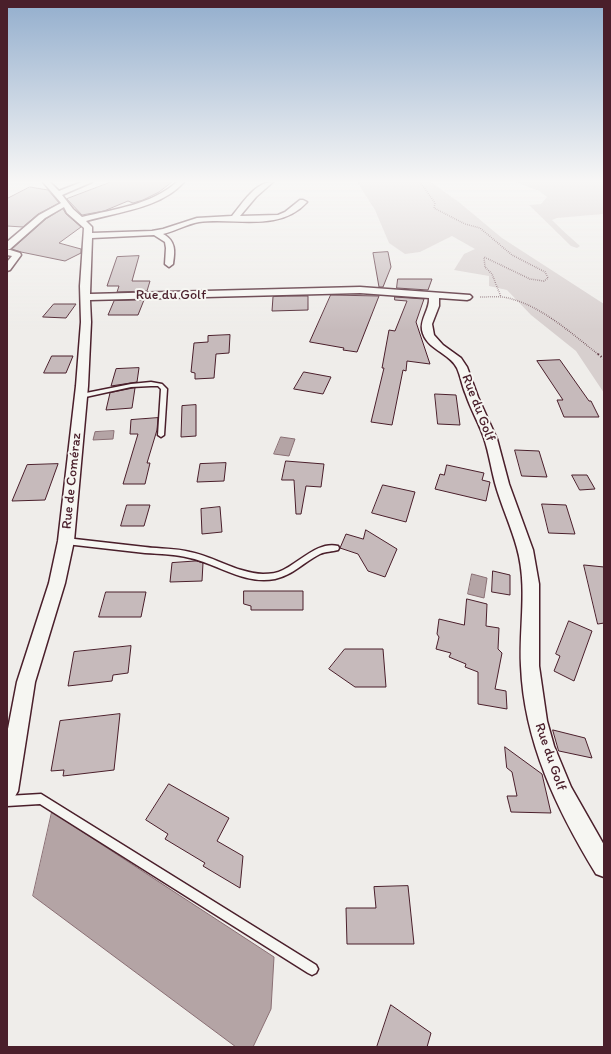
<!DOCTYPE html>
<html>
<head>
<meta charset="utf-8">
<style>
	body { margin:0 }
	#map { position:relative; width:611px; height:1054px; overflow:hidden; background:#efedea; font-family:Itim,sans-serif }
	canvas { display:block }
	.frame { position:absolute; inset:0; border:8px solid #4a1f2b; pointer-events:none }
</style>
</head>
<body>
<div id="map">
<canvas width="611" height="1054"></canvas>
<div class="frame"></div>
</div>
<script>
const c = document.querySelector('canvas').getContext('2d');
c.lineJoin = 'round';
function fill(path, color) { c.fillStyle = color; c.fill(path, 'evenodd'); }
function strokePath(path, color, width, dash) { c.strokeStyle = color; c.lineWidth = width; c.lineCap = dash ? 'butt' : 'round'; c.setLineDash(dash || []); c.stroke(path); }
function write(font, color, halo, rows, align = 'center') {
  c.font = font + ' Itim,sans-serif'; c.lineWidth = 4; c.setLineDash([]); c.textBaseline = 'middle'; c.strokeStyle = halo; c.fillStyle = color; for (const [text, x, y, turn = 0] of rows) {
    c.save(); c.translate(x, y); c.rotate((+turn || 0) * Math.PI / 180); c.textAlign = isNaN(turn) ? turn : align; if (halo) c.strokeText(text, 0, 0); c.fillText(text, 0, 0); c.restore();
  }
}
const green = new Path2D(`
	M357 182H431L460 203 502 238 604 304V393L576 351 531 315 507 290 489 286V276L454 270 464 254 475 249 452 236 420 252 405 254 389 243 375 210Z
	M516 182H604V214L557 218 552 220C561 229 571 238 580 246L577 248 571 246 529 205 541 204 547 197 539 191Z`);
const water = new Path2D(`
	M114 431 113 439 93 440 95 432Z
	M281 437 295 439 289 456 274 454Z
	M472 574 487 578 484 598 468 594Z
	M52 812 274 957 271 1009 253 1047H236L33 896Z`);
const building = new Path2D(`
	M111 182H172L159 192 143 200 133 203 128 201 104 211 82 215 67 199Z
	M30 187 48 190 59 203 38 214 23 227 7 226V199Z
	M63 209 66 214 81 227 59 243 81 249V253L65 261 21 252 12 249 46 219Z
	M388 252 391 267 383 287H379L373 253Z
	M139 256 132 281H150L147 291 117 292 119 286H107L117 257Z
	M398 279H432L428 290 397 288Z
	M331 295 379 296 357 352 343 350 344 348 310 342Z
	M287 296H308V310L272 311 273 297Z
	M395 297 424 299 416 322 430 364 407 361 406 371 403 370 392 425 371 422 384 368H382L389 330 395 331 407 301 395 300Z
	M144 300 138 315H108L114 301Z
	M54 304H76L66 318 43 317Z
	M230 335 229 353 216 354 214 378 195 379V373L191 372 194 343 208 342V336Z
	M52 356H73L66 373H44Z
	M560 360 589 401H591L599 417H564L557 400H563L537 361Z
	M139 368 137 382 111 386 116 369Z
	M304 372 331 377 323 394 294 389Z
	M135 388 132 408 106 410 110 393Z
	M435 394 456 395 460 425 438 424Z
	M196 405V436L181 437 182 406Z
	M158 418 157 430 147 463H150L145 484H123L138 434H130L131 420Z
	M515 450 539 451 547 477 522 476Z
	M286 461 324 464 321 487 306 486 301 514H296L294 480H282Z
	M226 463 224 481 197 482 200 464Z
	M58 464 45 500 12 501 27 465Z
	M447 465 484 473 482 480 490 482 486 501 435 489 440 474 444 475Z
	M572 475H587L595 489 580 490Z
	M383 485 415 492 406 522 372 513Z
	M542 504 566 505 575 534 549 533Z
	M127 505H150L144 526H121Z
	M220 507 222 532 202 534 201 509Z
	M366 530 397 549 385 577 368 571 358 554 340 548 346 534 363 539Z
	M197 561 203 563 202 581 170 582 172 563Z
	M584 565 604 567V623L598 624Z
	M493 571 510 575V595L492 592Z
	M244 591H303V610H251V606L244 604Z
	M106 592H146L141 617H99Z
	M467 599 487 604 486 626 499 628 498 649 502 653 495 689 506 691 507 709 478 704V672L465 667 466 664 449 657 451 653 436 649 439 637 437 634 439 619 464 625Z
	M569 621 592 631 574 681 554 671 560 656 556 654Z
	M131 646 128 673 113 675 112 681 68 686 74 652Z
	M345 649H383L386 687H355L329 669Z
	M120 714 114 770 63 776 64 770 51 771 60 721Z
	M553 730 585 738 592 758 559 751Z
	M505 747 542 774 551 813 511 812 507 796H517L512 772 507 768Z
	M169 784 229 818 217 841 243 856 240 888 203 866 205 863 165 839 168 834 146 820Z
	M408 886 414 944H347L346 908H376L374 887Z
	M391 1005 431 1033 427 1047H377Z`);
const pathFar1 = new Path2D(`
	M420 182 435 203 434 208 465 224 480 228 512 255 545 272 548 278 544 281 530 279 484 257 485 267 492 274 501 297
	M480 297C489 297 499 296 508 298 542 306 572 334 599 355`);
const path = new Path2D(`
	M598 354 604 359`);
const service = new Path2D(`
	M151 382 162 384 167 389 164 435 161 437 158 435 161 389 158 386H151L131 387 81 398 78 396 81 394 131 384Z
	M66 538C92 541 118 544 145 547 160 549 176 548 190 552 215 557 237 573 263 574 270 574 277 573 283 570 300 562 318 541 338 546L339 548 338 550C332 552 326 551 320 554 304 562 293 575 275 579 244 585 218 564 190 558 176 554 160 554 145 553 119 550 92 547 66 544L63 543 62 541 63 539Z
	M41 794 316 965 318 969 316 973 312 975 308 973 40 804 7 806V796Z`);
const minor = new Path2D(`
	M43 182H50L59 191 82 182H92L62 195 73 209 82 217C114 209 151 205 177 182H184C161 208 118 212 86 221L92 227V233L152 231 163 229 197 218 232 216C243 203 255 182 273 182L256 197 240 216 278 215 285 212 300 200H303L307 202C279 233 235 217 199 222 187 224 175 231 163 234 176 241 175 251 173 264L169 267 165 264 166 248 165 242 154 235 92 238 90 294 360 287 470 295 472 297 470 299 467 300 439 298V306L432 324 434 335 443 345 461 358 467 367 478 397 497 439 509 484 533 550 539 584V666L547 721 554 746 571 787 604 845V877L596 874C557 810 524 742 521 666 519 626 528 587 517 548 511 526 501 505 495 483 491 468 489 453 484 438 479 423 471 410 466 395 462 386 461 377 457 368 449 352 426 350 422 330 420 319 430 309 429 298L360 293 90 300 91 322 88 386 74 541 65 583 35 682 18 791 14 798 7 802V734L17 682 49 583 58 541 76 386 81 322 80 286 84 228 67 213 64 207 45 218 10 249H7L20 253 21 255 10 270 7 271V262L12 256 7 255V242L39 215 61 203Z`);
const streetNames = [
	["Rue du Golf",171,295],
	["Rue du Golf",478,408,69],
	["Rue de Coméraz",72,481,-84],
	["Rue du Golf",550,757,71]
];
fill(green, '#d7cfce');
fill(water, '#b4a4a5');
strokePath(water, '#8a6f74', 1);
fill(building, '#c6babb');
strokePath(building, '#4a1f2b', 1);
strokePath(service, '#4a1f2b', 3);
strokePath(minor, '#4a1f2b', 3);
strokePath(pathFar1, '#4a1f2b', 1.5, [0.5, 1.5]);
strokePath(path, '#4a1f2b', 2, [1, 2.5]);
fill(service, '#f6f6f2');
fill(minor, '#f6f6f2');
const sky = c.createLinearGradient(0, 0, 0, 330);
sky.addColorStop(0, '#93aecd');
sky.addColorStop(0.55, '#f8f7f6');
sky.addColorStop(1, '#f8f7f600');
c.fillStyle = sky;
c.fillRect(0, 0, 611, 330);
write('14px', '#4a1f2b', '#f6f6f2', streetNames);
</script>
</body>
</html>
